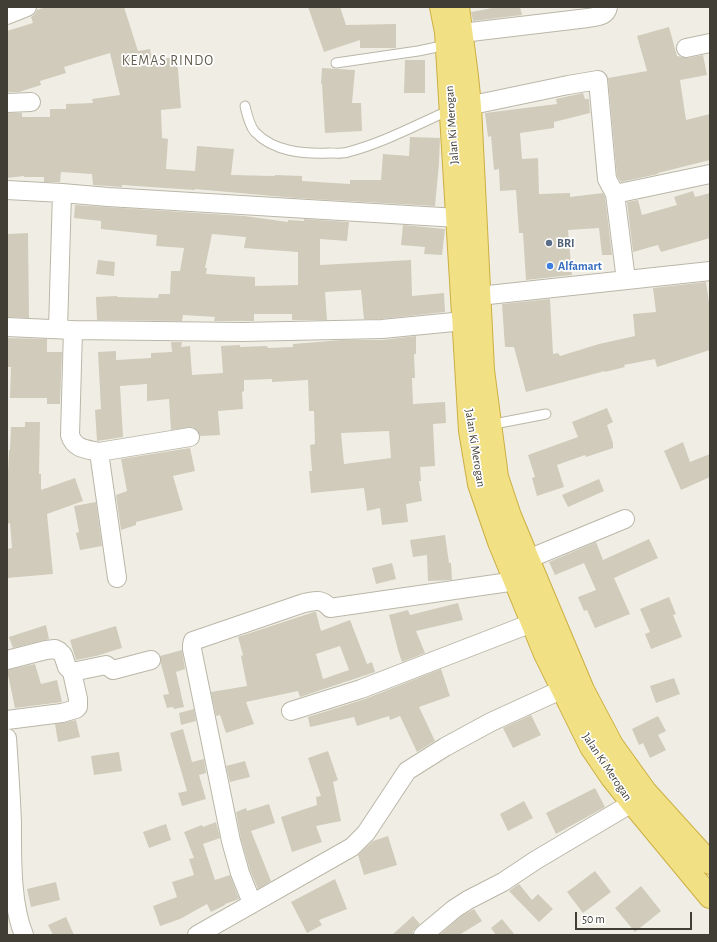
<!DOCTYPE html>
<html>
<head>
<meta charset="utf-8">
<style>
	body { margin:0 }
	#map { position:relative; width:717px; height:942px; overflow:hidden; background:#f0eee4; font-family:"Alegreya Sans",sans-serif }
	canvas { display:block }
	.frame { position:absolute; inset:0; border:8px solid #413e35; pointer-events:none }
	.scale { position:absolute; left:575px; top:912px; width:117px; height:18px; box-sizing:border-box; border:2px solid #413e35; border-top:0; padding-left:5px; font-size:12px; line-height:14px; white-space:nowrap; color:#413e35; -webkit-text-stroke:3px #fff; paint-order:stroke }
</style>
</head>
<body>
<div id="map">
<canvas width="717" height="942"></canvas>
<div class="frame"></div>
<div class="scale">50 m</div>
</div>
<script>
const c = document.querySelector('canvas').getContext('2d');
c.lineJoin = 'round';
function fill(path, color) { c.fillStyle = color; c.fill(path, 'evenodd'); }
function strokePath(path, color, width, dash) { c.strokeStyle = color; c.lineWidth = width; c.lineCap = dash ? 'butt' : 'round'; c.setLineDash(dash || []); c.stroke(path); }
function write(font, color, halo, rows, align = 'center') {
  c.font = font + ' "Alegreya Sans",sans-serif'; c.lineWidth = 3.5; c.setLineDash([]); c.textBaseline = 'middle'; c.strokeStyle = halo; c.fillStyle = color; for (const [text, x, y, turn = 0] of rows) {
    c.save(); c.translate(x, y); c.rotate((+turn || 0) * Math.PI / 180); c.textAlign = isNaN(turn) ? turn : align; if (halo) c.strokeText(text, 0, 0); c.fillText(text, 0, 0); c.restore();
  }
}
const building = new Path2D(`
	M46 7H124L138 51 150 49 152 60 177 57 181 108 161 110 162 138 168 139 166 169 195 171 197 146 234 149 231 175 275 176V175L302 176V181L350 184V180H381L383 154 409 156 410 137 440 138 439 163 435 206 295 198 195 189V190L122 185V187L93 185 92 174 61 172 60 182H44V177H24V176L7 178V113H22V117H50V109H66V104L93 103 92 99 120 95 110 53 64 67 66 73 40 81 41 85 19 92H7V31L33 23 31 17 35 14 37 10Z
	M308 7H340L346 25 396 24V48H360V40L324 52Z
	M498 7H520L522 15 473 21 471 12Z
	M669 27 677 56 688 58 703 55 707 75 680 80 686 120 710 114V160L658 173V174L621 182 617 176 608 78 647 71 637 36Z
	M405 60H425V93H404Z
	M322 68 355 70 352 103H361L362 131 325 133 322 84H321Z
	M583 93 585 99H589L590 113 554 122V128L520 133 522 159 538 158 539 194 570 193V197L603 193 605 197 612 255H602L599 228 568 230 572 275 526 280 523 233H519L516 190 500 191 499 169 494 170 491 136 488 137 485 113 557 104 556 99Z
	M693 191 695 197 710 193V238L661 252 658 245 633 252 627 202 638 200 642 215 677 205 674 197Z
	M75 205 244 216 288 222V220L304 221V219L349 222 347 241 320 239V265L411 260 412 296 444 293 445 312 381 319H364L361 290 325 292 327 320H292V314H254V321H214L215 317 183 315 182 321 97 320 96 297 117 296V297L158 298 159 294H170L171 271H180L184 248 156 246 157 235 101 229V221L74 218ZM212 234 246 237 244 248 298 252V285L255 286V277L206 274 207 268H205Z
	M403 225 445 229 442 255 424 254 425 247 401 245Z
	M28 233 29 318 7 317V234Z
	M98 260 115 262 114 276 96 274Z
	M706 282 710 309V350L657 367 655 359 624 365 625 367 605 372V371L526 392 514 347H505L502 304 550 299 553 354 558 353 560 356 599 344 635 336 633 314 656 312 653 288Z
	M416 336V354H414L415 378H412L413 404 445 402 446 423 433 424 435 466 420 467 421 481H419L422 501 406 504 408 522 382 525 380 508 367 511 364 488 311 493 309 471H312L310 445 315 444 314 411H309L308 380 272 382V379L244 380V391L242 392 243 409 218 411 220 435 200 436 198 431 193 427 171 430 169 399 147 401V384L120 386 123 437 97 441 95 410 101 409 98 352 116 351V360L151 358V353L172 352 171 342H182L181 347 190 346 192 375 223 373 221 346 240 345V347L267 346 268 348 293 347V344L342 340H382ZM389 431 391 458 344 464 341 433Z
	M7 338 47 339V352H62L60 404H47V398H10L11 367H7Z
	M607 408 613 422 607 425 613 443V448L586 457 585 455 557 465 564 487 537 496 532 478 535 477 528 455 578 437 572 422Z
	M25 422H40L39 474H41V490L75 478 83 501 47 514 53 574 7 578V549L12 548 10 523 7 524V473H8L9 450H10L11 427H25Z
	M683 442 690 462 710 454V477L681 490 664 451Z
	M190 448 195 471 173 476 183 510 136 522V525L121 530 116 495 127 491 121 459Z
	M599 479 604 491 568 507 562 495Z
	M96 502 102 546 80 550 76 533 79 532 74 506Z
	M445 535 449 563H451L452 580 428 581 427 555 413 557 410 540Z
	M649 539 658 558 614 578 630 614 595 628 587 610 584 611 578 597 596 590 584 563 555 575 549 562 596 542 603 560Z
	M392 563 396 579 376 584 372 568Z
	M669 597 676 614 673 615 682 637 651 649 645 634 650 632 640 609Z
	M458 603 463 620 416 631 425 653 402 662 398 650 389 615 408 610 410 615Z
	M314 612H316L321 631 350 620 367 664 372 662 375 672 300 697 298 691 246 702 254 724 226 733 220 715 216 716 211 692 247 686 241 656 243 655 238 637ZM340 646 349 670 323 679 316 654Z
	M46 625 49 639 13 648 9 637Z
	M116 626 122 648 96 656 76 660 70 640Z
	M182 650 185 669 176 672 184 707 174 709 173 707 167 708 163 695 169 694 161 664 160 656Z
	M35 664 41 684 57 680 62 702 15 708 7 670Z
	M441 669 450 696 419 707 435 741 417 752 400 716 390 720 389 716 357 726 354 717 310 727 308 717 365 699Z
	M674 678 680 694 656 703 650 686Z
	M194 709 196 721 181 725 179 713Z
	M531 715 541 735 513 748 503 728Z
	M658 716 666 731 658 735 666 750 650 758 643 743 639 745 632 729Z
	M76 720 80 737 58 742 55 724Z
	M183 729 192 762 204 759 206 773 199 775 206 799 182 806 178 793 187 791 170 733Z
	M328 751 338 780 333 782 341 821 316 826 322 842 292 852 281 817 317 805 316 797 321 796 308 758Z
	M119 752 122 771 94 775 91 756Z
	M245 761 250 777 230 782 226 766Z
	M595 788 605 807 556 834 546 813Z
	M524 801 533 818 508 831 500 814Z
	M269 804 275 823 251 831 271 881 258 889 250 870 241 839 236 812 246 808 247 811Z
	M216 822 220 838 203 844 215 880 230 875 239 899 225 904V905L211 912 207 904 180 919 160 926 153 906 177 897 172 882 194 875 189 859 194 858 184 832 202 825 203 827Z
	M166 824 171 840 149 848 143 832Z
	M388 836 397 865 364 875 358 855 373 841Z
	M595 871 611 892 583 913 567 892Z
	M335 879 347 909 319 920 322 925 307 933 291 902Z
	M56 882 60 900 31 907 27 889Z
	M519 884 532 900 538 894 553 909 539 922 509 891Z
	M641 886 661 911 635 932 615 908Z
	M474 909 482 921 459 935H439L460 917Z
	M413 916 420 924 413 931V935H392Z
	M66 917 74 935H53L48 925Z
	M502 919 515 935H496L491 928Z`);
const service = new Path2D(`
	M336 63 418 51 447 45
	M245 106C247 114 249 125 255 132 274 152 304 154 329 153 335 153 342 154 348 152 383 143 416 125 450 110
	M489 425 546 414`);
const minor = new Path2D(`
	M7 15 27 7
	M462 33 588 18C597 16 606 17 608 7
	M686 48 710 43
	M7 103 31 102
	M458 108 568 85 598 80 607 179 615 194
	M7 190 62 193 108 197 458 218
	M626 280 615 194 710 174
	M467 297 479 296 710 271
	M7 327 73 330 242 332 382 329 464 321
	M58 329 62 193
	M73 330 70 435C74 449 86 449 99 452L117 578
	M99 452 190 437
	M528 559 625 519
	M7 660 46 650 55 649 59 651 63 655 67 667 72 672 78 699V707L76 709 62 713 7 720
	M72 672 106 665 113 670 151 660
	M291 711 361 689 532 623
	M7 738C9 767 11 795 12 823 12 857 11 904 24 935
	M252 903 240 873 231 841 192 649V645L193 641 304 603C316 601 321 598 330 608L516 581
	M197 935 352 847 366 833 407 771 445 747 491 722 563 689
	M423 935 454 909 468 900 503 882 536 860 632 803`);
const trunk = new Path2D(`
	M441 7 446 32 470 431 479 484 499 542 545 654 591 747 612 778 632 803 710 897
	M458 7 467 76 470 106 483 370 497 477 510 516 528 559 583 690 612 745 645 791 710 863`);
const markers = [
	[549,243,4,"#5c6f8a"],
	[550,266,4,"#3f7fe0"]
];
const streetNames = [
	["Jalan Ki Merogan",452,125,-94],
	["Jalan Ki Merogan",475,448,81],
	["Jalan Ki Merogan",607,767,56]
];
const serviceNames = [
	["BRI",557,243]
];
const shopNames = [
	["Alfamart",558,266]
];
const quarterNames = [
	["KEMAS RINDO",168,61]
];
fill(building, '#d0cbbb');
strokePath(service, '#bab7a8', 11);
strokePath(minor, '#bab7a8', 20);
strokePath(trunk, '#ccaf42', 24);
strokePath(service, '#fff', 9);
strokePath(minor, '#fff', 18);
strokePath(trunk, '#f1e084', 22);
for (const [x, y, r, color] of markers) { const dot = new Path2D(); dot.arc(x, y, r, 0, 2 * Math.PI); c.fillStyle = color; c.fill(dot); strokePath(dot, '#fff', 1.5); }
write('12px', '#413e35', '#fff', streetNames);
write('bold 12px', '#4e5e75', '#fff', serviceNames, 'left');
write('bold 12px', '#366cbe', '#fff', shopNames, 'left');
c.letterSpacing = '1px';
write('14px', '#635e4d', '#fff', quarterNames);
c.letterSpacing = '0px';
</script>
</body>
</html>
